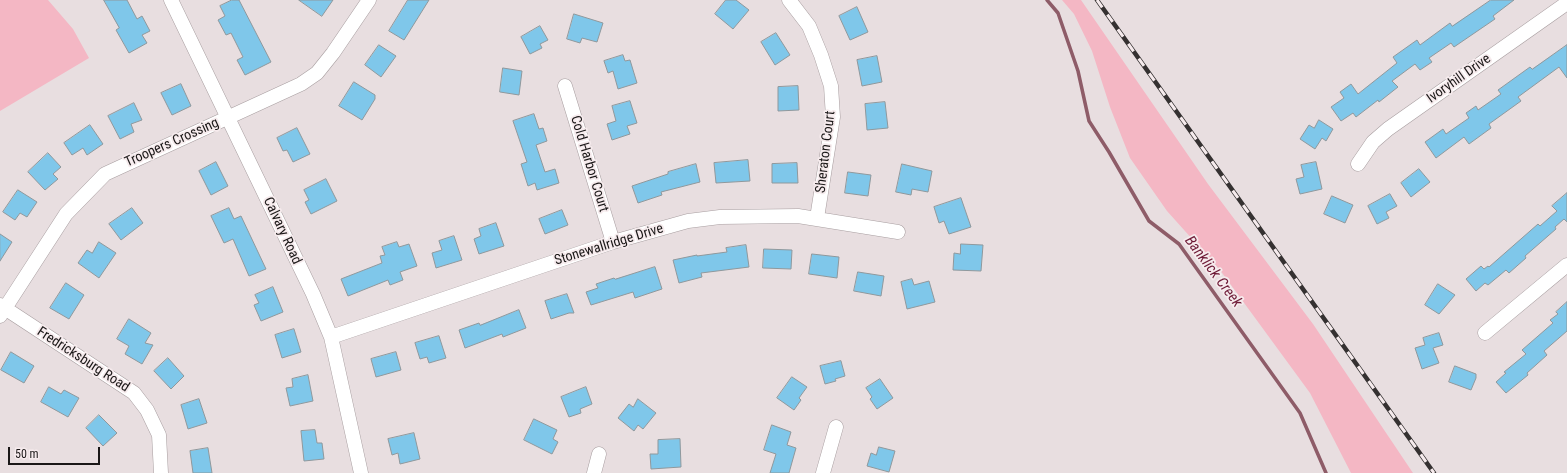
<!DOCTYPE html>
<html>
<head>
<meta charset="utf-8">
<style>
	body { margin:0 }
	#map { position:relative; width:1567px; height:473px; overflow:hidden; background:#e8dee0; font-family:"Roboto Condensed",sans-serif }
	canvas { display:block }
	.scale { position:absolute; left:8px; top:447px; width:92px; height:18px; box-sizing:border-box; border:2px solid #1a1717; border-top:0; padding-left:5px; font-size:12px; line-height:14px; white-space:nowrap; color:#1a1717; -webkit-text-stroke:3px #f6ebed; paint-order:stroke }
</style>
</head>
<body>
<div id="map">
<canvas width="1567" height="473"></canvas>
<div class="scale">50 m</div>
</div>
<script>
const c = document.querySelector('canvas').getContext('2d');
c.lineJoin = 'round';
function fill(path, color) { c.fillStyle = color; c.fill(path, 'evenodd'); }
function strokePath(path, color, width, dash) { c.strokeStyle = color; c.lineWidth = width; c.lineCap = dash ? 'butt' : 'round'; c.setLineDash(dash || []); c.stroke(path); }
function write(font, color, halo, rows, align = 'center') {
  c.font = font + ' "Roboto Condensed",sans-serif'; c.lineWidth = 3.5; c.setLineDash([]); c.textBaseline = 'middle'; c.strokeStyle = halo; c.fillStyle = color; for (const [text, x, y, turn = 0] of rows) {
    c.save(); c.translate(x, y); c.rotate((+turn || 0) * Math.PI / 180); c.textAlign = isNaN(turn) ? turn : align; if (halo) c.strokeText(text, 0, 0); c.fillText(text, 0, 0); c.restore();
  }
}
const green = new Path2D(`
	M0 0H48L73 29 89 58 0 111Z
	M1062 0H1081L1208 184 1313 324 1413 473H1351L1310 393 1220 270 1167 211 1130 158 1110 107 1092 51 1074 14Z`);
const stream = new Path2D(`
	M1047 0 1058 13 1078 71 1089 121 1109 152 1149 221 1179 244 1300 413 1326 473`);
const building = new Path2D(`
	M104 0H127L137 19 142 16 150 31 142 35 147 43 129 53 116 30 119 28Z
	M232 0H239L271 62 245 75 237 60 243 57 231 33 226 35 218 20 225 16 220 6Z
	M299 0H333L322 16Z
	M408 0H429L404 40 389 31Z
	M726 0H736L749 10 733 29 715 14Z
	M1491 0H1514L1493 16 1495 19 1454 47 1451 43 1429 58 1432 62 1420 70 1415 64 1392 81 1398 87 1379 102 1378 100 1356 117 1353 113 1341 121 1331 107 1344 98 1340 92 1351 84 1358 94 1397 63 1393 57 1417 40 1420 45 1450 23 1452 26Z
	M857 7 868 32 850 40 839 16Z
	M574 14 603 23 597 42 582 38 580 43 567 39Z
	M540 26 548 40 540 44 542 48 530 54 521 37Z
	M776 33 790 55 775 65 761 42Z
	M379 45 396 56 381 77 365 65Z
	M1567 45V78L1559 67 1518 97 1521 101 1489 124 1491 128 1469 144 1464 137 1436 158 1425 142 1443 129 1446 134 1469 118 1466 113 1476 106 1478 110 1501 94 1498 90 1530 67 1532 69Z
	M623 55 625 61 630 60 637 83 618 89 613 71 608 73 604 61Z
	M877 56 882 82 862 86 857 60Z
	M503 68 522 71 519 95 500 92Z
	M354 82 375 95V99L362 120 339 106Z
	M181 84 191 106 172 115 161 93Z
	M798 86 799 110 778 111V87Z
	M630 101 637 123 627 126 630 134 612 140 607 124 616 121 612 106Z
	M885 102 888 128 867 130 865 104Z
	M134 103 142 120 131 124 134 132 120 139 108 116Z
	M534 114 539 129 543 128 547 141 536 145 545 172 555 169 559 183 537 190 535 183 528 186 521 164 527 162 513 121Z
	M1319 120 1333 129 1326 141 1322 138 1315 149 1300 139 1309 125 1314 128Z
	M90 125 103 144 87 155 83 148 72 155 64 143Z
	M297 128 310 154 293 162 287 150 283 151 277 138Z
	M48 153 61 167 53 174 58 179 45 190 28 172Z
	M748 160 750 181 716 183 714 163Z
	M216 162 228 186 211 195 199 171Z
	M1316 162 1322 189 1300 194 1296 179 1304 177 1301 165Z
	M797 163 798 183H772V164Z
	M696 164 700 182 661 192 662 195 638 203 632 186 668 174V172Z
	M902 164 932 171 928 192 912 189 911 195 896 192Z
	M1419 169 1430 182 1411 197 1401 183Z
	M848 172 871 175 868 196 845 193Z
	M326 179 337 201 311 214 305 202 309 200 304 190Z
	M18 190 37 202 27 217 20 213 15 220 3 212Z
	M1567 193V222L1564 219 1555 227 1556 229 1525 256 1526 258 1509 273 1506 270 1488 285 1485 283 1476 291 1466 279 1481 266 1484 269 1488 266 1489 267 1538 224 1540 226 1557 211 1552 206Z
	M1390 194 1397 206 1386 212 1389 218 1377 224 1368 206Z
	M1332 196 1353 205 1345 223 1324 214Z
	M961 198 971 227 949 234 944 221 939 223 934 207Z
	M132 208 143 223 121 240 109 224Z
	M229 208 234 219 241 216 266 269 249 276 233 239 224 243 211 216Z
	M562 210 568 225 545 234 539 219Z
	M496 223 504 246 479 254 474 239 481 236 479 229Z
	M0 234 12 242 0 261Z
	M454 236 462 260 436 268 432 253 442 250 439 241Z
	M99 242 116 253 99 278 78 263 87 250 92 253Z
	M397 242 399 247 409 244 417 266 400 272 403 280 390 285 388 280 348 296 341 279 382 263 380 256 385 255 382 247Z
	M961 244 983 245 981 271 953 270 954 253 960 254Z
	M746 245 749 267 701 273 702 277 679 283 673 260 697 255V256L727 252 726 248Z
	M764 249 792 250 791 269 763 268Z
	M812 254 839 257 837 278 809 274Z
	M655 267 662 289 635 298 633 292 591 305 586 292 598 288 596 284 614 278 615 279Z
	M858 272 884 276 881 296 854 291Z
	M912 279 914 285 929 281 935 302 907 309 901 282Z
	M66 283 84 295 69 319 50 308Z
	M1438 284 1455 295 1439 314 1425 305Z
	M273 287 283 312 261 321 254 305 259 303 255 295Z
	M567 294 574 313H569L551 319 545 301Z
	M1567 302V331L1544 351 1547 355 1527 373 1528 375 1506 393 1496 382 1506 373 1504 372 1526 354 1522 350 1553 323 1550 320 1558 314 1556 312Z
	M519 310 526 328 503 337 502 334 465 348 459 330 479 323 480 325Z
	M129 319 151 333 145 343 153 345 142 364 125 354 129 346 117 339Z
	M294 329 301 352 282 358 275 335Z
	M1439 333 1443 345 1433 348 1439 363 1422 369 1415 348 1425 345 1423 338Z
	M439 336 446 358 429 363 427 357 420 359 415 343Z
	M11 352 34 366 24 383 1 370Z
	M396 352 401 370 376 377 371 359Z
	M168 358 184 376 171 389 154 371Z
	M841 361 845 376 835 379 836 381 825 384 820 366Z
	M1455 366 1476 374V378L1471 390 1449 382Z
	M308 375 313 401 290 406 286 388 293 387 292 379Z
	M792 377 807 387 799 398 801 400 794 410 777 398Z
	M880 379 893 398 877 409 870 399 872 397 866 388Z
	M49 387 61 394 64 390 79 398 68 417 41 402Z
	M586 387 592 404 580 409 581 413 569 417 561 397Z
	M199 399 207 423 188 429 181 405Z
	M638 399 656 413 643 429 638 425 634 431 618 418 629 404 633 407Z
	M99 415 117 433 103 446 86 428Z
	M534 419 557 430 553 439 558 442 552 454 524 440Z
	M772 425 791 432 787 445 796 448 789 473H770L776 454 764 450Z
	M315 430 317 443H322L324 459 304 461 301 431Z
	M414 433 420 459 400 464 398 453 392 455 388 439Z
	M680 439 681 467 651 469 650 454H658V440Z
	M879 447 895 451 889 472 867 466 871 453 876 455Z
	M208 448 212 473H193L190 451Z`);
const minor = new Path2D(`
	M171 0 313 294 331 337 361 473
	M789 0 809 26 821 55 831 86 833 117 817 218
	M565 86 613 242
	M1358 164 1373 142 1388 129 1567 3
	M0 305 134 393 147 410 159 435 161 473
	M0 316 66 214 105 174 301 84 317 73 333 53 369 0
	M1485 333 1567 265
	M331 337 613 242 688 221 720 217 798 216 898 232
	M594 473 599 454
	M823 473 836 427`);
const rail = new Path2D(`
	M1097 0 1434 473`);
const streetNames = [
	["Ivoryhill Drive",1459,79,-35],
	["Troopers Crossing",172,143,-24],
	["Sheraton Court",826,152,-83],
	["Cold Harbor Court",589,164,73],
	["Calvary Road",282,231,65],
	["Stonewallridge Drive",609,245,-17],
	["Fredricksburg Road",83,360,33]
];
const waterNames = [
	["Banklick Creek",1213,272,53]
];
fill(green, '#f4b7c4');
strokePath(stream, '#8e5c68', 3.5);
fill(building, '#7fc7ea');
strokePath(building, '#8f989c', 1);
strokePath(minor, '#a89ea0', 15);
strokePath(minor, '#fff', 14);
strokePath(rail, '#353131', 4.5);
strokePath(rail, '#f6ebed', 3, [9]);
write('14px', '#1a1717', '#f6ebed', streetNames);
write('italic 15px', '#6e1b37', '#f6ebed', waterNames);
</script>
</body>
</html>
